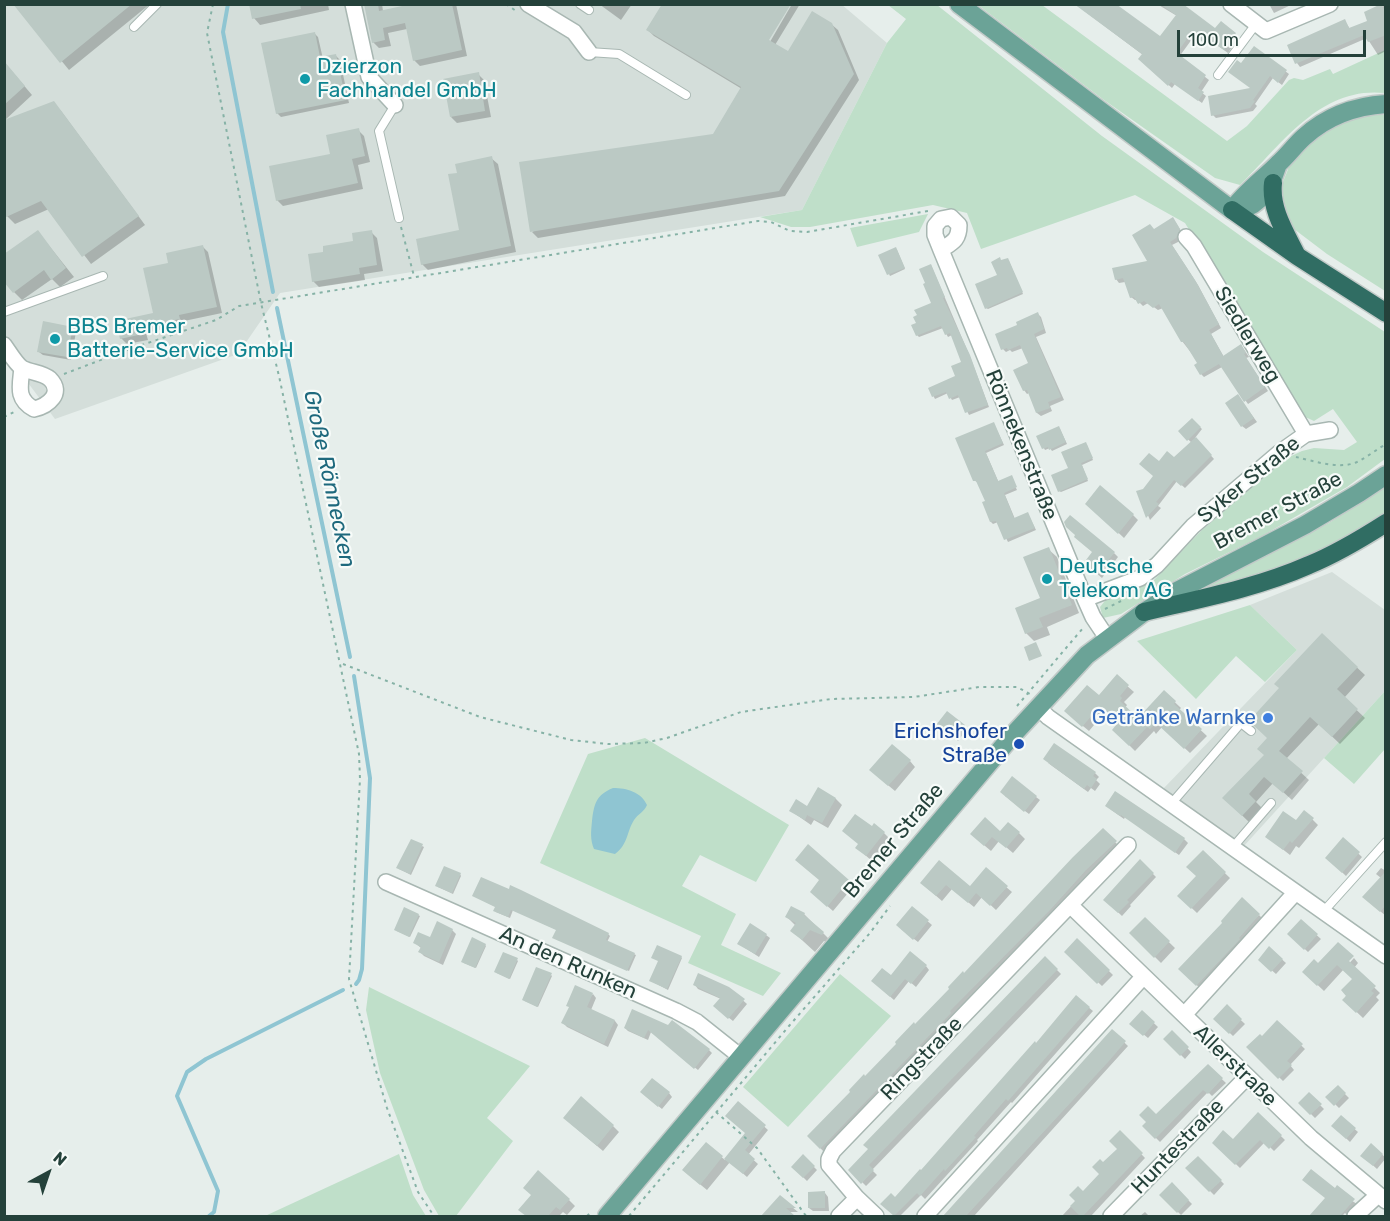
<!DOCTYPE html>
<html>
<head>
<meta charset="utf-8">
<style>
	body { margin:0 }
	#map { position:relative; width:1390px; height:1221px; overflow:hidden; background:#e6eeeb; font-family:Rubik,sans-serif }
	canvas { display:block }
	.frame { position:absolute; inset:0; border:6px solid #24413a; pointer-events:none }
	.north { position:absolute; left:18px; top:1143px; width:60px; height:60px; -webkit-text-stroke:4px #f7fbf9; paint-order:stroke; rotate:40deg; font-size:16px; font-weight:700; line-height:24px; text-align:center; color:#24413a }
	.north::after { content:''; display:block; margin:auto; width:21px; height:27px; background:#24413a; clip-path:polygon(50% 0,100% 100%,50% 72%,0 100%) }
	.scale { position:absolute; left:1177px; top:30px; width:189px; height:27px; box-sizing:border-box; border:3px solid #24413a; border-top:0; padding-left:8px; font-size:18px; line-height:21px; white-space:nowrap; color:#24413a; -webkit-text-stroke:4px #f7fbf9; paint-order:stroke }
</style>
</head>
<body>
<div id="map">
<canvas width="1390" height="1221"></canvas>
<div class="frame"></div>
<div class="north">N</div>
<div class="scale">100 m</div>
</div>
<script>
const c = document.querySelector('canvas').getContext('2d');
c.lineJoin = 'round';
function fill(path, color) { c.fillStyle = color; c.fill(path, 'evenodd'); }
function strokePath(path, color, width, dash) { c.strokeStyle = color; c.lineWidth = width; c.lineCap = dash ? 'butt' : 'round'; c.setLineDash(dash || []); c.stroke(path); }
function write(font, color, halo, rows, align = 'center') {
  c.font = font + ' Rubik,sans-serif'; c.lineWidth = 4.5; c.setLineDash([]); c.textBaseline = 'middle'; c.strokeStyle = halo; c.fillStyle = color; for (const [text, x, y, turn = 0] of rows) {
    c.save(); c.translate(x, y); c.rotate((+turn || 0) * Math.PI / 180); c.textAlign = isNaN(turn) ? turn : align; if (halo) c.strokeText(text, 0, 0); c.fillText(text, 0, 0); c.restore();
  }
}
const built = new Path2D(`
	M841 4 887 43 802 210 280 293 238 354 55 419 5 352V5Z
	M1332 572 1385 610V691L1243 847 1163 789 1297 650 1250 605Z`);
const green = new Path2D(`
	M888 5H937L1102 136 1263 252 1385 332V459L1347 487 1262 536 1185 574 1121 614 1103 618 1100 607 1108 597 1153 581 1202 530 1285 459 1302 451 1314 448 1344 450 1357 442 1333 409 1314 421 1301 415 1185 223 1135 195 981 249 967 213 933 205 810 227H791L760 217 802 210 887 43 906 19Z
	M978 5H1042L1227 141 1247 126 1289 80 1294 78 1303 80 1330 69 1333 74 1385 50V93C1320 86 1282 144 1240 185L1215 178 1104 100Z
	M1367 115H1385V291L1327 254 1294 229 1284 208 1282 184 1289 167 1305 148 1335 126Z
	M928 214 919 232 857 247 850 228Z
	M1385 487V517L1355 535 1283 568 1192 593 1329 523Z
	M1250 605 1297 650 1265 682 1236 656 1196 699 1137 641Z
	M1385 691V749L1354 784 1324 758Z
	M645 738 789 825 756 882 700 855 682 886 736 914 721 945 781 973 763 996 688 963 701 936 540 863 588 754Z
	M840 974 891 1016 788 1127 743 1087Z
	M369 987 530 1066 487 1118 513 1141 456 1216H439L424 1190 380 1073 366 1010Z
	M399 1154 413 1195 426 1216H265Z`);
const water = new Path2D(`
	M613 788C627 788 641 792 647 805 644 812 638 814 634 820 626 833 629 843 615 854L594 849C590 839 591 832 592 821 594 804 596 795 613 788Z`);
const shadow = new Path2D(`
	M15 4H150L69 70Z
	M251 4H328L329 10 260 25 254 18Z
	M365 4H382L383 11 404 7V4H456L467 56 420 66 414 60 407 29 388 33 391 46 379 48 373 42Z
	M599 4H632L621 20Z
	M792 4H800L775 45 788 53 831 24 838 30 859 80 785 196 538 238 532 232 714 135 742 89 654 36 648 30 767 47Z
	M1157 4H1180L1215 30 1221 23 1239 37 1228 53 1211 41 1208 45 1195 35 1179 57 1209 80 1201 92 1206 96 1202 103 1175 84 1172 88 1140 59 1143 55 1083 10 1161 38 1177 16Z
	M1269 4H1293L1274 13Z
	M1386 5V51L1378 55 1367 38 1300 67 1297 63 1289 45 1345 21 1350 29 1369 21 1365 13Z
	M315 34 318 37 323 59 336 56 340 60 349 103 281 117 277 113Z
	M1254 48 1289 74 1282 85 1273 78 1255 104 1257 106 1253 111 1216 118 1213 115 1252 89 1242 65Z
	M4 62 32 95 4 121Z
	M478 74 484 80 491 117 457 123 451 117Z
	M53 103 61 111 145 225 91 264 49 209 15 224 7 216Z
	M358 130 364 136 370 162 358 165 363 189 283 206 277 200 332 155Z
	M491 158 498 164 516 252 428 270 422 264 461 232 458 174Z
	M1176 223 1183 234 1180 241 1172 245 1198 285 1221 328 1211 334 1224 357 1241 345 1249 357 1246 358 1268 391 1248 404 1222 367 1204 377 1201 374 1200 364 1182 341 1163 308 1158 310 1148 303 1143 306 1137 300H1135L1131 297 1125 282 1119 283 1116 279 1150 262 1154 230Z
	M38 232 74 277 60 287 52 279 22 300 14 292Z
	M371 232 377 238 383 271 364 274 365 280 319 287 313 281 325 253 354 242Z
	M202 246 208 252 222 313 184 321 185 324 146 333 148 340 127 344 121 338 155 314 170 264Z
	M897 250 905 269 890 276 880 255Z
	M1002 261H1009L1023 294 988 309 986 308 999 276Z
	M931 265 971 359 989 407 969 415 960 397 952 400 948 393 935 399 930 389 957 377 963 363 952 335 948 337 943 328 919 337 917 335V323L933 304Z
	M1038 314 1041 317 1046 333 1036 337 1064 400 1050 406 1052 411 1041 416 1037 413 1029 393 1027 394 1024 390 1030 364 1023 348 1012 352 1010 350 1006 352 1003 349 1019 325Z
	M72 328 76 332 71 360 43 355 39 352Z
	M1238 396 1257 422 1246 429 1242 426Z
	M1192 420 1202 429 1195 438 1214 459 1185 488 1177 481 1158 506 1161 508 1150 520 1138 492 1143 491 1155 476 1159 463 1175 459 1192 443 1180 432Z
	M994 424 1004 445 986 453 999 483 1011 478 1017 490 1005 495 1015 519 1028 514 1036 530 1008 542 998 522 993 524 991 522 987 502 978 483 974 480Z
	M1060 429 1067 444 1052 451 1050 448 1045 450 1038 437Z
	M1087 445 1093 460 1082 465 1088 481 1061 492 1059 491 1070 469Z
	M1087 503 1133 515 1138 520 1124 538Z
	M1048 549 1057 557 1079 613 1047 627 1050 635 1034 641 1026 633 1042 599Z
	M1114 553 1118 557 1102 578 1090 568Z
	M1322 635 1365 675 1344 698 1365 718 1340 744 1319 724 1286 759 1309 780 1292 800 1273 783 1256 802 1263 809 1250 823 1224 798 1266 756 1269 739Z
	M1117 677 1134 692 1124 702 1127 705 1125 708 1138 720 1164 692 1181 708 1179 710 1207 736 1190 753 1162 727 1156 734 1154 731 1135 751 1114 730 1118 726 1104 713 1089 731 1072 717 1099 697Z
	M964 726 967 729 958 741 942 728Z
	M910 761 915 767 895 791 877 776Z
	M1048 763 1095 773 1099 777 1096 780 1100 784 1095 791 1091 788 1088 792Z
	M819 789 836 799 842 805 828 828 814 820 811 825 791 811 808 808Z
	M1005 796 1036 797 1040 800 1029 814Z
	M1110 809 1184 839 1188 843 1179 855 1125 817 1124 819Z
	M1312 819 1318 825 1299 848 1296 846 1290 855 1267 837 1296 822Z
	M872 828 884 833 890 839 872 861 857 848Z
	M1103 830 1119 846 1089 874 1054 914 824 1152 809 1136Z
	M1001 833H1019L1025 839 1013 853 999 841 991 851 978 840Z
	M1343 839 1362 857 1346 876 1327 858Z
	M422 846 424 847 411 875 399 869Z
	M808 847 853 887 833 911 817 897 821 880Z
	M1203 852 1230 878 1197 913 1179 896 1198 877Z
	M1140 861 1156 877 1130 905 1131 906 1122 916 1105 900Z
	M939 862 971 888 986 870 1012 892 996 910 982 897 974 907 952 889 942 901 927 888Z
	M1381 868 1386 871V916L1369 902 1381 878 1376 874Z
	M460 874 461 876 453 894 438 887Z
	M474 896 608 934 610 936 607 942 636 955 629 971 556 939 557 930 513 910 510 918 496 912V907Z
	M912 908 932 925 918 942 901 929Z
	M804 914 836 946 835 947 824 941 815 952 792 931 796 926 787 917Z
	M418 915 420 916 410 937 397 931Z
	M1259 915 1265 921 1203 991 1186 975Z
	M1145 919 1175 948 1161 963 1131 933Z
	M1301 921 1321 939 1308 952 1289 934Z
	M452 930 456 934 443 965 424 956 420 952 421 948 415 943Z
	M766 935 770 938 759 957 739 944Z
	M1077 940 1113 975 1102 986 1066 952Z
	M1338 944 1345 968 1354 958 1358 963 1354 968 1380 993 1376 997 1379 1000 1363 1018 1344 1000 1354 979 1344 969 1324 991 1304 972 1318 965Z
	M485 945 486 946 476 968 464 963Z
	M1269 948 1286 963 1276 974 1260 960Z
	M681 957 682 958 668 990 651 981Z
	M1045 958 1061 974 872 1170 877 1175 866 1186 850 1170Z
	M517 960 518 961 510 979 497 973Z
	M926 966 929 970 916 987 909 981 894 1000 877 985Z
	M551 975 552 976 538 1007 525 1001Z
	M695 985 729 988 747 1004 733 1021 719 1010 721 999 698 989Z
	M593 994 596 998 591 1010 615 1021 618 1025 608 1047 567 1027 563 1023Z
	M1076 997 1093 1011 1012 1103 1011 1102 977 1140 978 1141 925 1199 921 1195 900 1216H896L883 1204 895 1199 1037 1045Z
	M1227 1007 1245 1024 1233 1036 1215 1019Z
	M633 1011 709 1050 712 1053 698 1070 651 1032 648 1040 628 1031 625 1028Z
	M1142 1012 1158 1027 1148 1038 1131 1024Z
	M1277 1023 1305 1049 1290 1065 1294 1070 1283 1081 1248 1047 1263 1038Z
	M1112 1031 1128 1046 974 1216H945Z
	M1172 1032 1191 1052 1185 1059 1165 1039Z
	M1208 1066 1226 1083 1212 1096 1208 1092 1160 1142 1144 1126Z
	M1338 1087 1349 1098 1339 1108 1328 1097Z
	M669 1093 672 1097 662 1109 646 1096Z
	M1309 1094 1324 1109 1315 1118 1300 1103Z
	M738 1103 768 1130 748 1155 758 1164 747 1177 730 1162 707 1190 690 1176 706 1144 725 1160 747 1134Z
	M1258 1114 1285 1140 1274 1151 1265 1142 1240 1168 1214 1143 1233 1141Z
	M1341 1117 1358 1132 1350 1142 1333 1126Z
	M571 1124 613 1126 619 1132 603 1151Z
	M1120 1132 1145 1158 1091 1216H1062L1101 1174 1103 1164 1119 1149Z
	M1371 1145 1386 1158 1377 1169 1366 1159Z
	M803 1156 817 1170 807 1181 793 1167Z
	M1198 1158 1224 1184 1214 1195 1187 1168Z
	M1172 1184 1192 1204 1181 1215 1161 1195Z
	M1335 1190 1357 1204 1348 1216 1345 1213 1342 1216H1311Z
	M825 1193 828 1197 829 1211H813L809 1208Z
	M780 1197 798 1212H788L793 1216H763Z
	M569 1200 575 1206 567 1215 563 1212 559 1216H527L520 1210Z
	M1145 1212 1149 1216H1140Z`);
const stream = new Path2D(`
	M228 4 223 32 273 292
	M277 308 350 657
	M354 676 370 778 362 969 359 980 356 984
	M209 1216 214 1212 218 1191 177 1096 187 1072 206 1059 343 990`);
const building = new Path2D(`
	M13 4H132L60 63Z
	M249 4H300L301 9 252 19Z
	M364 4H378L379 11 402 6V4H452L462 50 413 61 405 23 383 28 385 40 372 43Z
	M662 4H791L769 40 788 51 812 11 832 23 854 74 779 191 530 232 519 162 713 134 741 87 646 30Z
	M1074 4H1116L1160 36 1176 15 1160 4H1183L1215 28 1221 21 1236 33 1224 50 1208 39 1204 43 1191 33 1177 53 1206 75 1198 88 1204 92 1198 101 1171 82 1168 86 1138 59 1142 54Z
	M1381 4 1386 13V35L1368 42 1364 35 1295 64 1287 45 1345 19 1349 28 1367 21 1364 12Z
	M315 32 320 57 336 54 346 100 276 114 261 43Z
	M1254 46 1287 70 1278 83 1270 76 1253 100 1255 101 1250 108 1211 116 1208 96 1250 88 1228 72 1237 60 1241 63Z
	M4 61 25 86 4 105Z
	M479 72 485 111 450 117 443 79Z
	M54 101 139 216 82 257 41 201 4 218V120Z
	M359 128 365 156 352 159 358 183 276 201 269 166 330 154 326 135Z
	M492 156 511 246 421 265 416 239 459 230 448 174 457 173 455 164Z
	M1173 217 1180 229 1176 238 1170 242 1195 280 1219 324 1209 330 1223 356 1241 344 1246 353 1244 354 1265 387 1244 402 1219 364 1200 375 1194 365 1197 363 1184 342H1181L1159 304 1153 308 1144 301 1138 304 1134 297 1130 298 1123 278 1115 280 1112 268 1147 261 1132 235 1150 224 1154 229Z
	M38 230 66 268 51 280 44 270 13 293 4 282V254Z
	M372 230 377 265 359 268 360 274 312 282 308 254 323 252V246L353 241 352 233Z
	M203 245 217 307 179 315 180 319 141 327 143 334 120 339 116 321 153 313 143 268 168 263 166 253Z
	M896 247 905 268 887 275 878 255Z
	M1000 257 1001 260 1008 258 1023 292 985 309 975 284 997 275 991 262Z
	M931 264 945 297 943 298 970 355 988 405 965 413 958 395 949 399 946 392 932 397 928 388 955 376 951 366 961 362 950 333 945 335 941 326 916 336 911 325 916 323 913 317 917 315 914 310 931 303 923 284 925 283 919 269Z
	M1038 312 1044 329 1034 334 1061 397 1048 402 1050 408 1036 413 1027 390 1023 391 1013 370 1028 363 1020 345 1008 350 1007 348 1001 350 995 334 1017 325 1016 322Z
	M43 321 73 327 67 357 37 352Z
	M1238 394 1254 418 1241 427 1225 403Z
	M1192 418 1201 427 1187 441 1178 431Z
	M994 422 1003 443 985 451 998 481 1012 475 1017 487 1004 493 1014 518 1028 512 1035 528 1004 540 996 521 990 522 982 502 985 501 976 481H973L955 438Z
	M1059 426 1066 442 1049 450 1048 447 1042 449 1036 436Z
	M1196 437 1212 455 1181 486 1174 480 1156 502 1159 504 1146 518 1136 491 1143 489 1153 476 1139 464 1149 453 1159 461 1167 451 1174 457Z
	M1086 442 1093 458 1081 463 1088 479 1058 492 1051 475 1068 468 1061 452Z
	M1100 485 1134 514 1118 534 1085 504Z
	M1070 515 1115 552 1097 574 1083 564 1092 552 1074 537 1075 535 1066 527 1064 522Z
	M1049 547 1072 605 1039 618 1043 627 1025 634 1015 608 1040 598 1023 557Z
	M1322 633 1358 667 1337 689 1358 709 1332 737 1310 717 1279 751 1303 771 1283 793 1264 777 1249 794 1256 801 1242 816 1222 798 1264 755 1257 749 1267 738 1249 721 1279 688 1274 684Z
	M1036 642 1042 656 1029 661 1024 647Z
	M1117 674 1129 685 1120 696 1122 698 1120 701 1138 718 1164 690 1176 701 1174 704 1202 729 1184 749 1156 723 1150 729 1147 727 1129 746 1112 730 1116 725 1097 709 1082 727 1064 711 1087 685 1099 695Z
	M947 711 965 725 953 739 936 725Z
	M1054 743 1096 772 1093 776 1097 779 1091 788 1087 785 1084 789 1043 759Z
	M892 744 911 760 888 786 869 770Z
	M1012 776 1037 796 1024 812 1000 792Z
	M818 787 836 798 822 823 807 815 805 820 789 811 796 799 807 806Z
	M1115 791 1185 838 1175 853 1121 815 1120 816 1105 806Z
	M1304 810 1314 818 1292 843 1290 841 1283 850 1265 837 1283 811 1296 820Z
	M855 814 872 826 874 823 885 832 866 856 855 848 858 844 842 831Z
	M985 817 1000 831 1008 822 1020 832 1006 848 992 837 984 846 970 834Z
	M1103 828 1117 841 1086 870 1050 910 950 1011 951 1013 820 1149 807 1136 850 1092 849 1090 864 1074 865 1076 896 1044 895 1042 914 1022 915 1024 949 989 948 987 963 971 964 973 1073 857Z
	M1343 837 1360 852 1342 873 1325 858Z
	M411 839 423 844 410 874 396 868Z
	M808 844 849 880 827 907 810 892 819 880 795 860Z
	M1203 850 1226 872 1191 909 1177 896 1196 876 1186 867Z
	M1140 859 1154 873 1127 900 1129 902 1118 913 1103 900Z
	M939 860 970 886 986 867 1008 886 990 906 976 893 968 903 946 885 936 896 920 883Z
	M444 866 461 873 452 893 435 886Z
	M1386 871V905L1380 912 1362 897Z
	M481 877 509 889 510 885 521 890 609 933 606 940 635 953 627 971 552 938 556 930 511 910 508 917 493 911 495 907 472 896Z
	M1242 897 1260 914 1239 938 1240 939 1196 986 1178 969 1222 923 1221 921Z
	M791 906 805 913 804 915 824 932 822 935 810 930 802 940 790 931 796 923 785 917Z
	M912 906 929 920 913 940 896 925Z
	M404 907 419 914 409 937 394 930Z
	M1145 917 1170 941 1154 958 1129 933Z
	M1301 919 1318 934 1304 950 1287 934Z
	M437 921 453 929 439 962 418 952 421 947 413 943 418 932 430 937Z
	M750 923 767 934 755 954 737 944Z
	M472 937 486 944 475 968 461 962Z
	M1077 938 1110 970 1097 984 1064 952Z
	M1338 942 1354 956 1349 961 1376 986 1371 991 1374 993 1356 1013 1342 1000 1346 996 1341 990 1352 979 1337 965 1317 986 1302 972 1314 959 1318 963Z
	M657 945 682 956 667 989 649 981 658 961 651 958Z
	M1269 946 1283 959 1271 972 1258 960Z
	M910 951 927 965 911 984 905 979 890 997 871 981 882 968 891 975Z
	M503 952 518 958 509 979 494 972Z
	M1045 956 1058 969 869 1165 874 1170 861 1184 848 1170 868 1149 863 1145Z
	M536 967 552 973 537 1007 522 1000Z
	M698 973 729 987 745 999 728 1019 713 1006 720 998 693 985Z
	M575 985 593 993 587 1007 615 1020 604 1044 561 1023 569 1007 566 1006Z
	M1076 995 1090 1007 1008 1101 1006 1099 974 1136 976 1137 945 1171 944 1169 920 1196 917 1193 894 1216 880 1204 891 1193 895 1197 920 1169 921 1170 1035 1041 1036 1043Z
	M1227 1004 1242 1019 1229 1034 1213 1019Z
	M632 1009 668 1025 672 1020 710 1049 694 1069 648 1030 644 1038 624 1028Z
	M1142 1010 1155 1022 1143 1036 1129 1024Z
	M1277 1020 1303 1044 1287 1061 1292 1065 1278 1079 1246 1047 1260 1034 1262 1036Z
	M1112 1029 1126 1041 1108 1062 966 1216H943Z
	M1172 1030 1189 1047 1180 1056 1163 1039Z
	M1208 1064 1223 1078 1208 1094 1203 1090 1155 1139 1142 1126 1146 1122 1139 1115 1148 1106 1156 1114Z
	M652 1078 670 1092 658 1107 640 1092Z
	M1338 1085 1346 1093 1334 1106 1325 1097Z
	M1309 1092 1322 1104 1310 1115 1298 1103Z
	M581 1096 614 1125 597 1146 563 1118Z
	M738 1101 766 1125 745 1150 755 1159 743 1174 724 1159 745 1133 725 1116Z
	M1258 1112 1282 1135 1269 1149 1260 1140 1235 1165 1212 1143 1223 1130 1233 1139Z
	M1341 1115 1356 1128 1346 1139 1331 1126Z
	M1120 1130 1143 1153 1083 1216H1080L1070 1206 1075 1201 1069 1195 1078 1186 1083 1191 1099 1174 1092 1167 1100 1159 1103 1162 1117 1149 1109 1141Z
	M706 1142 723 1156 700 1185 682 1170Z
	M1371 1143 1383 1154 1373 1166 1360 1156Z
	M803 1154 815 1166 803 1178 791 1167Z
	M1198 1156 1222 1180 1209 1192 1185 1168Z
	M1311 1169 1335 1188 1337 1185 1355 1199 1340 1216H1309L1325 1198 1302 1180Z
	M538 1170 570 1199 560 1210 556 1207 548 1216H526L518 1210 531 1195 523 1188Z
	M1172 1182 1189 1200 1177 1213 1159 1195Z
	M825 1191V1208H808V1192Z
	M780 1195 796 1208H786L795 1216H761Z`);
const path = new Path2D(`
	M213 4 207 33 261 303 279 376 359 754 360 779 349 979 387 1108 418 1192 434 1216
	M506 4 516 11
	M401 227 414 276
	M64 374 127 350 216 320 239 306 758 221 771 222 790 231 807 232 928 211
	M4 417 16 411
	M1296 457C1314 461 1339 470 1357 462 1367 457 1376 450 1386 444
	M1105 609 1121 601
	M343 664 480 717 571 740 608 744 644 743 667 738 741 712 831 699 914 697 979 687H1017L1030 694
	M1017 706 1083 628
	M716 1112 757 1148 806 1216
	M587 1216 592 1211
	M629 1216 789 1026 870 933 890 906`);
const lane = new Path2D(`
	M580 4 589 10
	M134 27 157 4
	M589 52 619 54 686 95
	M1218 75 1256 24
	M395 105 379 131 399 218
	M4 312 103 276
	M1171 804 1241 723 1251 731
	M1233 847 1271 803
	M1323 912 1386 842`);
const street = new Path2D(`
	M353 4 369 77 395 105
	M528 4 574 32 589 52
	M1231 4 1266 31 1330 4
	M1186 237 1194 246 1306 434
	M941 250C953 242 959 240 959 225L951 217 941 219 935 226V235L941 250 1085 599 1093 617 1107 638
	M4 345C9 352 16 364 22 368 31 373 42 372 50 379 64 393 48 406 34 409 16 399 20 387 22 368
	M1085 599 1140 578 1157 565 1193 526 1279 453 1306 434 1330 430
	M1038 707 1048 717 1386 956
	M1128 845 1070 905 1184 1015
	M386 882 676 1011 697 1022 741 1057
	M1295 893 1184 1015 1311 1138 1386 1201
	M839 1216 857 1198
	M876 1216 857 1198 829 1165V1159L833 1151 1070 905
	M925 1216 1143 977
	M1111 1216 1246 1078
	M1355 1216 1378 1195`);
const primary = new Path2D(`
	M959 4 1232 210C1259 211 1271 187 1278 164
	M1232 210C1245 192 1262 180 1278 164 1288 155 1295 145 1304 137 1327 116 1355 106 1386 104
	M607 1216 1011 737 1087 655 1144 612 1175 592 1305 525 1359 493 1386 475`);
const highway = new Path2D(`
	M1273 183C1270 208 1285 232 1296 254
	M1232 210 1297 256 1386 313
	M1144 612C1199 599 1257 588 1309 565 1336 554 1361 539 1386 523`);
const markers = [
	[305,79,6,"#0f9aa8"],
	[55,339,6,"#0f9aa8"],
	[1047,579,6,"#0f9aa8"],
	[1268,718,6,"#3f7fe0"],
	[1019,744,6,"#1a4fb4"]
];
const cultureNames = [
	["Dzierzon",317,67],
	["Fachhandel GmbH",317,91],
	["BBS Bremer",67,327],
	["Batterie-Service GmbH",67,351],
	["Deutsche",1059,567],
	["Telekom AG",1059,591]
];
const streetNames = [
	["Siedlerweg",1247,335,59],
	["Rönnekenstraße",1021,445,68],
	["Syker Straße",1249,480,-39],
	["Bremer Straße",1278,511,-28],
	["Bremer Straße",894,841,-50],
	["An den Runken",568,963,24],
	["Ringstraße",922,1059,-46],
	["Allerstraße",1235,1066,44],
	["Huntestraße",1178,1147,-46]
];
const shopNames = [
	["Getränke Warnke",1256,718]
];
const transitNames = [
	["Erichshofer",1007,732],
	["Straße",1007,756]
];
const waterNames = [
	["Große Rönnecken",329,479,78]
];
fill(built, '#d4deda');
fill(green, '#bfdfc9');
fill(water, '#8fc5d2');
fill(shadow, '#0003');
strokePath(stream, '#8fc5d2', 4);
fill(building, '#bbc9c4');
strokePath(lane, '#a8b7b2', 10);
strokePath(street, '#a8b7b2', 18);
strokePath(primary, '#c2cac8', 21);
strokePath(highway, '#c2cac8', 21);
strokePath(path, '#86b2a6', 2, [3, 4.5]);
strokePath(lane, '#fff', 8);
strokePath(street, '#fff', 15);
strokePath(primary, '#6ba397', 18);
strokePath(highway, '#306d63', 18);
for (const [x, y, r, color] of markers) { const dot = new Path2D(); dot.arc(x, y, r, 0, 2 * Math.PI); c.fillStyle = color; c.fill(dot); strokePath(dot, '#f7fbf9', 2); }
write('21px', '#0d838f', '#f7fbf9', cultureNames, 'left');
write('21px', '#24413a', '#f7fbf9', streetNames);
write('21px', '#366cbe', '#f7fbf9', shopNames, 'right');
write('21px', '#164399', '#f7fbf9', transitNames, 'right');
write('italic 22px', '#1e697d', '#f7fbf9', waterNames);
</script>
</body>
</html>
